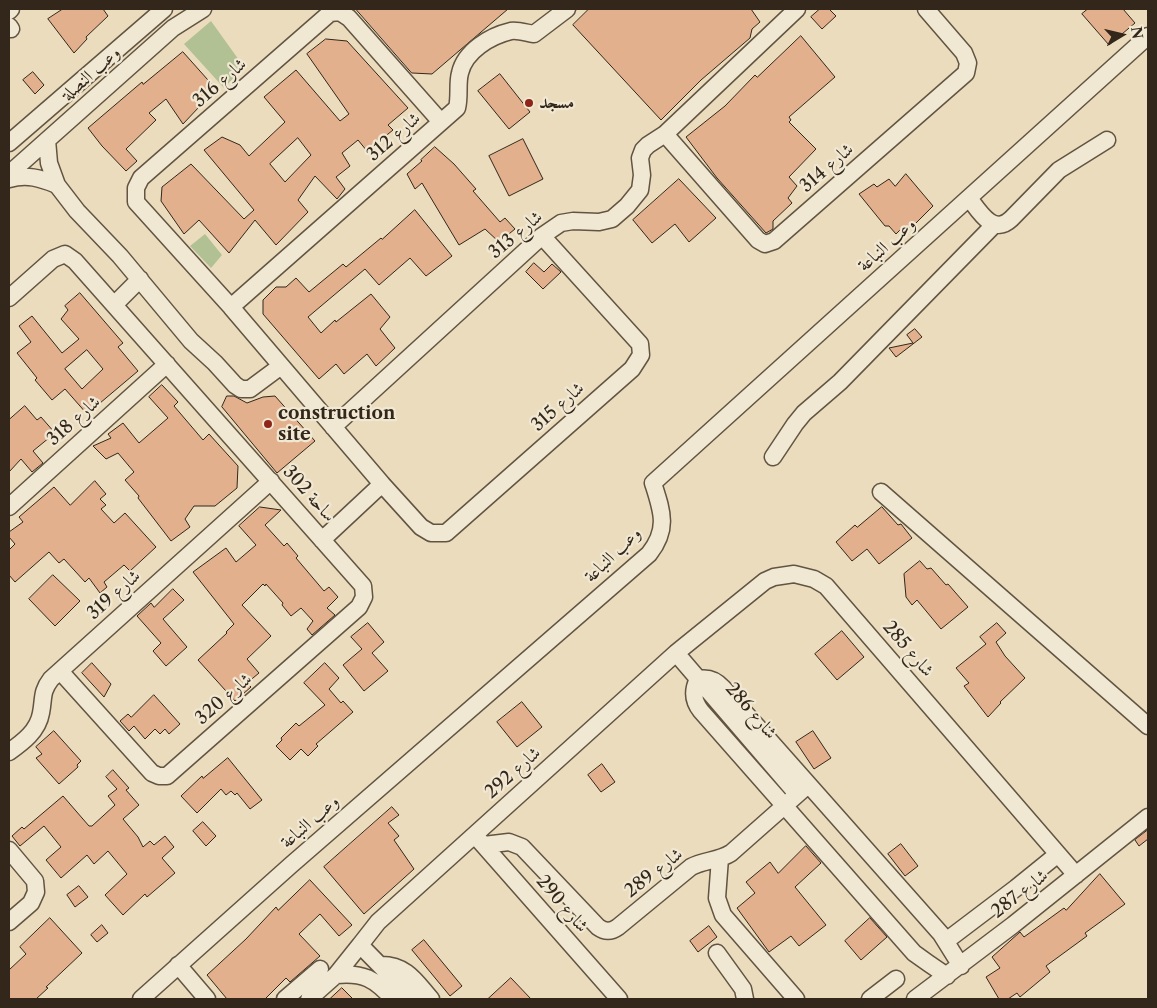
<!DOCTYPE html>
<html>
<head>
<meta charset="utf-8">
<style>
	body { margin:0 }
	#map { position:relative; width:1157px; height:1008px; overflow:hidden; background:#eadcbc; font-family:"Libre Caslon Text",serif }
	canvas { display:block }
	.frame { position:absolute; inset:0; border:10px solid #33261a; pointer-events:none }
	.north { position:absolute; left:1097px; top:10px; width:50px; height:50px; -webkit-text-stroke:4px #f1e8d3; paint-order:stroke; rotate:81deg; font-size:14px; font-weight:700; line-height:20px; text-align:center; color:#33261a }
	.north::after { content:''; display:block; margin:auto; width:18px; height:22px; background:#33261a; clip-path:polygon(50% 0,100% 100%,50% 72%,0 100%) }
</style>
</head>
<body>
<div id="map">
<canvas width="1157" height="1008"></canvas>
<div class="frame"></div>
<div class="north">N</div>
</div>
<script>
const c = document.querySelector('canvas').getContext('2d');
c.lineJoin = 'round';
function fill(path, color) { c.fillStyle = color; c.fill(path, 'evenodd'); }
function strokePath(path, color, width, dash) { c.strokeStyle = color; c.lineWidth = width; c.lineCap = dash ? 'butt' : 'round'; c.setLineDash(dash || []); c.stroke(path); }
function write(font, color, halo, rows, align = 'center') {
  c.font = font + ' "Libre Caslon Text",Amiri,serif'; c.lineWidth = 4.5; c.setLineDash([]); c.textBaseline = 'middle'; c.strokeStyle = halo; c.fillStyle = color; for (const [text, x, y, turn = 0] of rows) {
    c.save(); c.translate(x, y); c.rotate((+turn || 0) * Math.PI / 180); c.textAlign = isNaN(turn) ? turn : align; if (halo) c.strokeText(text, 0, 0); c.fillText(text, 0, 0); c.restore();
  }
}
const green = new Path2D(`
	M211 21 244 67 224 88 184 44Z
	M205 234 222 255 211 268 190 246Z`);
const building = new Path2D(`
	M63 9H103L108 16 86 37 87 39 74 53 48 19Z
	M356 9H508L432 74 412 73Z
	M589 9H751L760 22 752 29 750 38 701 80 661 120 573 25Z
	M820 9H829L836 16 822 29 811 17Z
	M1088 9H1123L1135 23 1109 45 1082 14Z
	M801 36 835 77 789 117 791 120 789 122 816 149 789 177 797 186 788 198 792 203 773 221V229L766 233 717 178 686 137 725 106 755 75 757 77Z
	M326 39 347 41 408 108 388 125 393 130 367 151 358 140 342 153 350 166 336 177 345 189 337 199 315 176 298 200 308 212 276 245 255 220 229 253 199 220 184 234 161 201 162 187 191 164 244 219 254 210 204 150 222 137 240 145 249 156 285 122 264 97 296 70 340 121 349 114 307 54ZM298 138 311 155 285 182 270 164Z
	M183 52 216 89 183 124 166 99 149 113 156 120 126 149 137 161 126 171 102 146 88 128 142 82 143 84Z
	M33 72 44 85 35 94 23 80Z
	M500 74 530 112 509 129 478 91Z
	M523 139 543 179 509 196 489 156Z
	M435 147 454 164 476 189 473 191 500 222 505 218 515 229 499 242 485 229 459 245 422 183 415 189 407 174 422 161 421 160Z
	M906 174 933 206 912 227 902 228 896 234 889 226H885L859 194 874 184 877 187 889 179 895 186Z
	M679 179 716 218 689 242 675 224 652 243 633 220Z
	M415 210 452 256 426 276 410 258 379 285 365 269 308 317 321 333 335 320 336 322 371 294 390 317 380 329 395 348 376 366 367 354 344 374 336 364 319 379 263 314V300L276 287H286L296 278 309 292 343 264 346 267 381 238 382 239Z
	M534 263 544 272 552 264 561 272 543 289 526 272Z
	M80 293 123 343 118 347 138 371 87 414 65 389 52 400 35 380 37 378 17 353 31 342 19 326 32 316 62 353 79 339 61 319 68 310 65 306ZM87 350 103 369 82 389 65 369Z
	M915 329 922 337 896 357 889 348 913 343 907 335Z
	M162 385 178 402 174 406 203 440 209 434 238 466 237 488 215 506H194L185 519 190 527 171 541 138 498 139 496 125 480 134 472 118 453 106 459 93 446 111 438 108 434 123 423 139 443 168 418 149 397Z
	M227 396H234L247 403 263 397 275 396 315 441 277 473 222 407Z
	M25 406 37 420 41 417 55 433 33 451 43 463 32 472 21 459 9 472V420Z
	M95 481 106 494 100 499 106 505 101 509 114 523 125 513 156 547 130 571 124 565 104 582 107 587 100 593 89 578 85 582 64 559 59 563 49 552 15 582 9 575V550L15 544 9 537V532L23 522 19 517 54 487 70 505Z
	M260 507 281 510 265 525 284 546 287 543 298 556 296 558 324 591 329 587 338 597 327 608 335 615 312 635 307 629 313 621 301 608 291 616 282 605 283 603 266 584 265 586 263 584 242 605 271 636 247 659 259 673 247 683 251 687 235 701 198 660 227 633 226 632 234 624 193 572 226 548 236 562 256 545 239 526Z
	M882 507 898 525 901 524 912 538 879 564 867 549 852 561 836 542 855 525 857 527Z
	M920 561 927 569 931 568 946 585 948 584 968 607 941 629 917 600 912 605 906 597 904 574Z
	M53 575 80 601 55 626 29 599Z
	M173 589 184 600 163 619 187 647 166 666 153 651 161 643 137 616 151 603 154 607Z
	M368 623 384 642 372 653 388 671 364 691 343 665 362 649 351 637Z
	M997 623 1006 633 996 642 1005 656 1025 678 1000 702 1001 703 988 717 964 686 969 683 956 668 986 644 980 637Z
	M842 631 864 657 837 680 815 654Z
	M92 663 111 684 104 697 82 673Z
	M325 663 339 678 329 689 341 703 343 701 353 712 316 744 318 746 308 756 301 749 290 760 276 746 282 740 281 738 296 723 299 726 325 705 304 683Z
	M154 695 180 724 169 734 165 729 160 734 155 729 145 739 134 726 129 731 120 721 128 714 131 717Z
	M522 702 542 727 517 747 497 722Z
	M54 731 81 761 77 765 78 767 59 784 36 758 42 754 36 747Z
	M813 731 831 758 814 769 796 742Z
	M228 758 262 800 250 809 237 793 235 795 231 791 226 795 221 789 197 813 181 796 202 776 203 778Z
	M602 764 615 782 601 792 588 775Z
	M113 770 129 788 126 790 139 805 123 819 138 837 143 847 150 841 154 845 165 836 174 847 162 858 175 873 147 897 145 894 123 915 105 895 127 874 108 851 94 864 87 855 61 878 46 860 61 847 44 826 20 846 12 836 22 827 24 829 63 796 89 826H92L115 805 108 796 117 789 106 777Z
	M392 807 399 815 388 823 399 836 394 840 414 869 364 914 324 867Z
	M203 822 216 836 206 846 193 831Z
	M1148 830V839L1139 846 1135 840Z
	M901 844 918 866 905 876 888 854Z
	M806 846 821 863 795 887 826 925 799 946 791 936 769 952 737 908 755 893 746 882 770 862 778 873Z
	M1100 874 1125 904 1085 933 1087 936 1046 966 1050 972 1020 997 1017 993 1008 999H999L986 977 1000 968 992 957 1020 932 1024 937 1064 908 1066 910Z
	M310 880 352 925 339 936 320 914 299 934 320 956 290 982 286 978 265 999H227L207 975 246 939 276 907 278 910Z
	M79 886 88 897 75 907 67 895Z
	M50 918 82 953 46 987 48 988 36 999H9V970L26 954 20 947Z
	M870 918 887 937 861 960 845 941Z
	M102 925 108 933 97 942 91 935Z
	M709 926 717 937 698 952 690 941Z
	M424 940 462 986 450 996 412 950Z
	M511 978 531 999H488Z
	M342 988 353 999H330Z`);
const minor = new Path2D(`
	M9 11 11 9
	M9 26 11 29
	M441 122 349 18 340 12 330 13 141 178 136 188V202L231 307 382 484 421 527 431 533H446L632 369 641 355 640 344 542 236
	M665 134 758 240 765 244 774 241 966 73 968 63 964 53 926 9
	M47 140 49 163 57 185 77 211 120 256 191 341 215 363 235 385 241 389H250L281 366
	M9 143 164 9
	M9 174 173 28 203 9
	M9 179C27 174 40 178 57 185
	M969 198C979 211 993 236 1011 219L1059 170 1107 140
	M9 298 53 259 65 254 75 261 363 586 364 597 359 607 167 776H159L152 773 60 671
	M114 305 140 279
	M231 307 457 108C460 96 457 84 460 73 465 51 490 36 511 31 518 30 527 33 534 34L567 9
	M333 427 542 236 561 223 573 221 599 222 612 219 627 206 640 190 642 175 640 158 643 150 648 145 665 134 797 9
	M773 457 795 424 804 413 840 382 994 225
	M881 492 1148 726
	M9 507 167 364
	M322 540 382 484
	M676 653 797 794
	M9 752C23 742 38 731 41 713 44 698 41 692 51 679L271 481
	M479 840 619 999
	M484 845 509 842 522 847 598 927C605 932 611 932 618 927L691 867C703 860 719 861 731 853L808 785
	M9 850 35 881 36 892 31 903 9 922
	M720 858 717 898 723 915 796 999
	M946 941 1016 888 1058 854
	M717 953 743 989 745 999
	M178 965 207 999
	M381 965C407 965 416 982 431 999
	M336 975C363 972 375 979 393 999
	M947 976 928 963 914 953 701 711C693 701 692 691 698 679 708 677 716 680 723 688L941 934 961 966
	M141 999 291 865 649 554C669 529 662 511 653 483L1148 36
	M285 999 320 969
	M309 999 336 975 360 945
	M413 999 360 945 378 922 676 653 765 581 774 577 794 574 814 579 826 586 1076 875
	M870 999 896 979
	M915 999 1013 925 1148 817`);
const markers = [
	[529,103,5,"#8f2418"],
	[268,424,5,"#8f2418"]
];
const streetNames = [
	["وعب النصلة",91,74,-42],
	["شارع 316",220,83,-41],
	["شارع 312",394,137,-41],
	["شارع 314",827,168,-41],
	["شارع 313",516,235,-40],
	["وعب النباعة",887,245,-42],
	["شارع 315",558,407,-42],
	["شارع 318",74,421,-42],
	["ساحة 302",309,494,48],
	["وعب النباعة",613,555,-44],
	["شارع 319",114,595,-42],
	["شارع 285",908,649,49],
	["شارع 320",224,699,-41],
	["شارع 286",751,711,49],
	["شارع 292",513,773,-42],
	["وعب النباعة",310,822,-41],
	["شارع 289",654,873,-38],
	["شارع 287",1020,894,-38],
	["شارع 290",562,904,49]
];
const poiNames = [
	["مسجد",539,103],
	["construction",278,414],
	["site",278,435]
];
fill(green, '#b2c194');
fill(building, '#e2b08d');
strokePath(building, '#33261a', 1);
strokePath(minor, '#615442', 19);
strokePath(minor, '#f1e8d3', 16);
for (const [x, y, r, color] of markers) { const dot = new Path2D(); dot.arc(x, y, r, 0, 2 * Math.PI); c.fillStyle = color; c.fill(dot); strokePath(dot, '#f1e8d3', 2); }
write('18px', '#33261a', '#f1e8d3', streetNames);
write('bold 18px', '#33261a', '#f1e8d3', poiNames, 'left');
</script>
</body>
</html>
